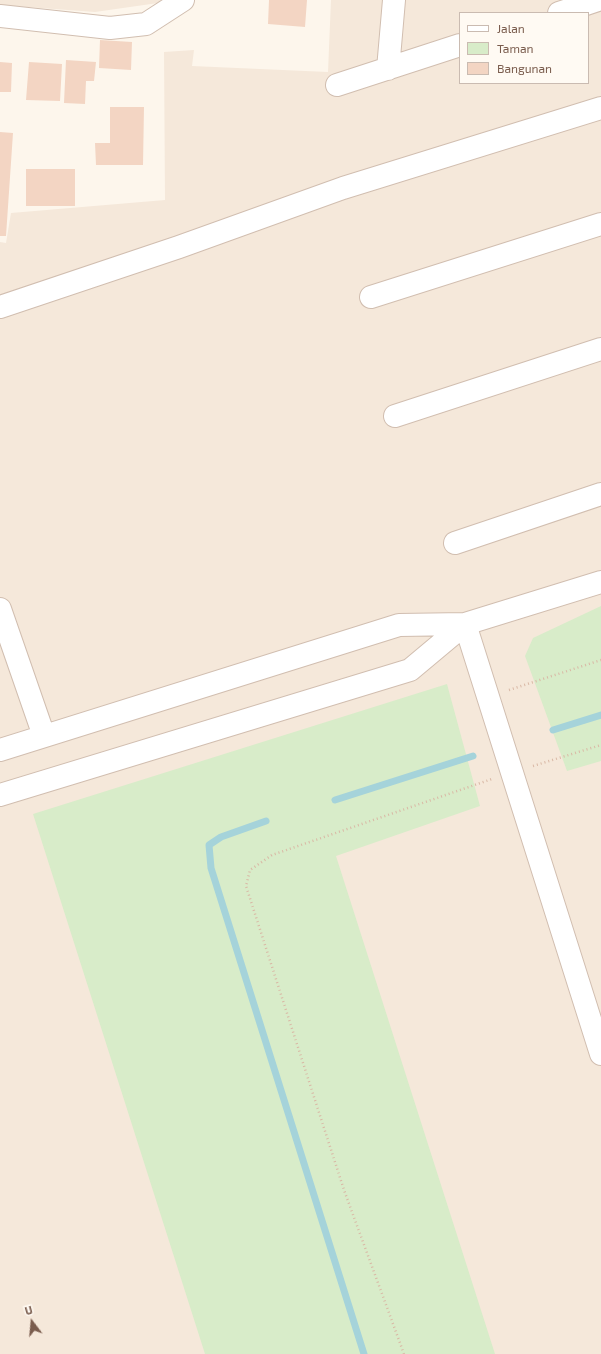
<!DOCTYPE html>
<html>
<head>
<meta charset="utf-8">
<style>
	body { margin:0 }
	#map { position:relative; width:601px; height:1354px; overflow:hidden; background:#fdf6ec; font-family:"Exo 2",sans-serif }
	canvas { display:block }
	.legend { position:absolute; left:459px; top:12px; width:130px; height:72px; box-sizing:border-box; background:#fffaf3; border:1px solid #cabbb1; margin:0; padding:5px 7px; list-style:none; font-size:12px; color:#7a5c4d }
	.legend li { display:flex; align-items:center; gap:8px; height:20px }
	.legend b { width:20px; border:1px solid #cabbb1 }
	.north { position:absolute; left:12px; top:1302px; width:40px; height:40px; -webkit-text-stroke:3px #fffaf3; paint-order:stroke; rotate:344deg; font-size:11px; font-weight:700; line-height:16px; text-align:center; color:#7a5c4d }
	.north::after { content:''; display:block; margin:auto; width:14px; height:18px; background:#7a5c4d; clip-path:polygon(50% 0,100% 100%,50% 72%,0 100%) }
</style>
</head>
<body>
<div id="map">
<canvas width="601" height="1354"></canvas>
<ul class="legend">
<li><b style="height:5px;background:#fff"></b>Jalan</li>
<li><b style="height:11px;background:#d8ecc9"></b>Taman</li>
<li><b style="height:11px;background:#f3d5c3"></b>Bangunan</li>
</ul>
<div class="north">U</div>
</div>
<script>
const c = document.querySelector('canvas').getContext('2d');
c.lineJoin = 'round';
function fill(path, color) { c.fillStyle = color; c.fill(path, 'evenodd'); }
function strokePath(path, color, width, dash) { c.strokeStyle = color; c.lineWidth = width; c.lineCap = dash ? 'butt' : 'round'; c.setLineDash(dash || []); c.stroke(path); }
const residential = new Path2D(`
	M0 0H161L158 3 95 12 0 5Z
	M331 0H601V1354H0V242L6 243 11 213 165 200 164 52 194 50 192 66 328 72ZM460 13H588V83H460Z`);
const green = new Path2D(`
	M601 606V761L567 771 525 656 533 638Z
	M447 684 480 806 336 856 495 1354H205L33 814Z`);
const stream = new Path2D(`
	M553 730 601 715
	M335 800 473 756
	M266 821 221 837 209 845 211 868 364 1354`);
const building = new Path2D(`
	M269 0H307L305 27 268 24Z
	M100 40 132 42 131 70 99 68Z
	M66 60 96 62 94 81H86L85 104 64 103Z
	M0 62 12 63 11 92H0Z
	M29 62 62 64 60 101 26 100Z
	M110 107H144L143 165H96L95 143H110Z
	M0 132 13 133 6 236H0Z
	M26 169H75V206H26Z`);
const path = new Path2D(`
	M509 690 601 660
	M533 766 601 745
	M404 1354 344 1190 246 886 250 870 272 855 492 779`);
const minor = new Path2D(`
	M559 13 598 0
	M0 16 110 28 146 24 183 0
	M388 69 394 0
	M337 85 460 45
	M371 297 601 224
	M0 307 179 247 343 188 601 108
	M395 416 601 349
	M455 543 601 494
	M0 609 44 736
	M465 624 601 1054
	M0 750 399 625 465 624 601 582
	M0 795 410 670 465 624`);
fill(residential, '#f5e8da');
fill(green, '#d8ecc9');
strokePath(stream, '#a5d3da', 7);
fill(building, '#f3d5c3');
strokePath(minor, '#d1beb0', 24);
strokePath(path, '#d9b8a5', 2.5, [1, 3]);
strokePath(minor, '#fff', 22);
</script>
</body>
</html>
